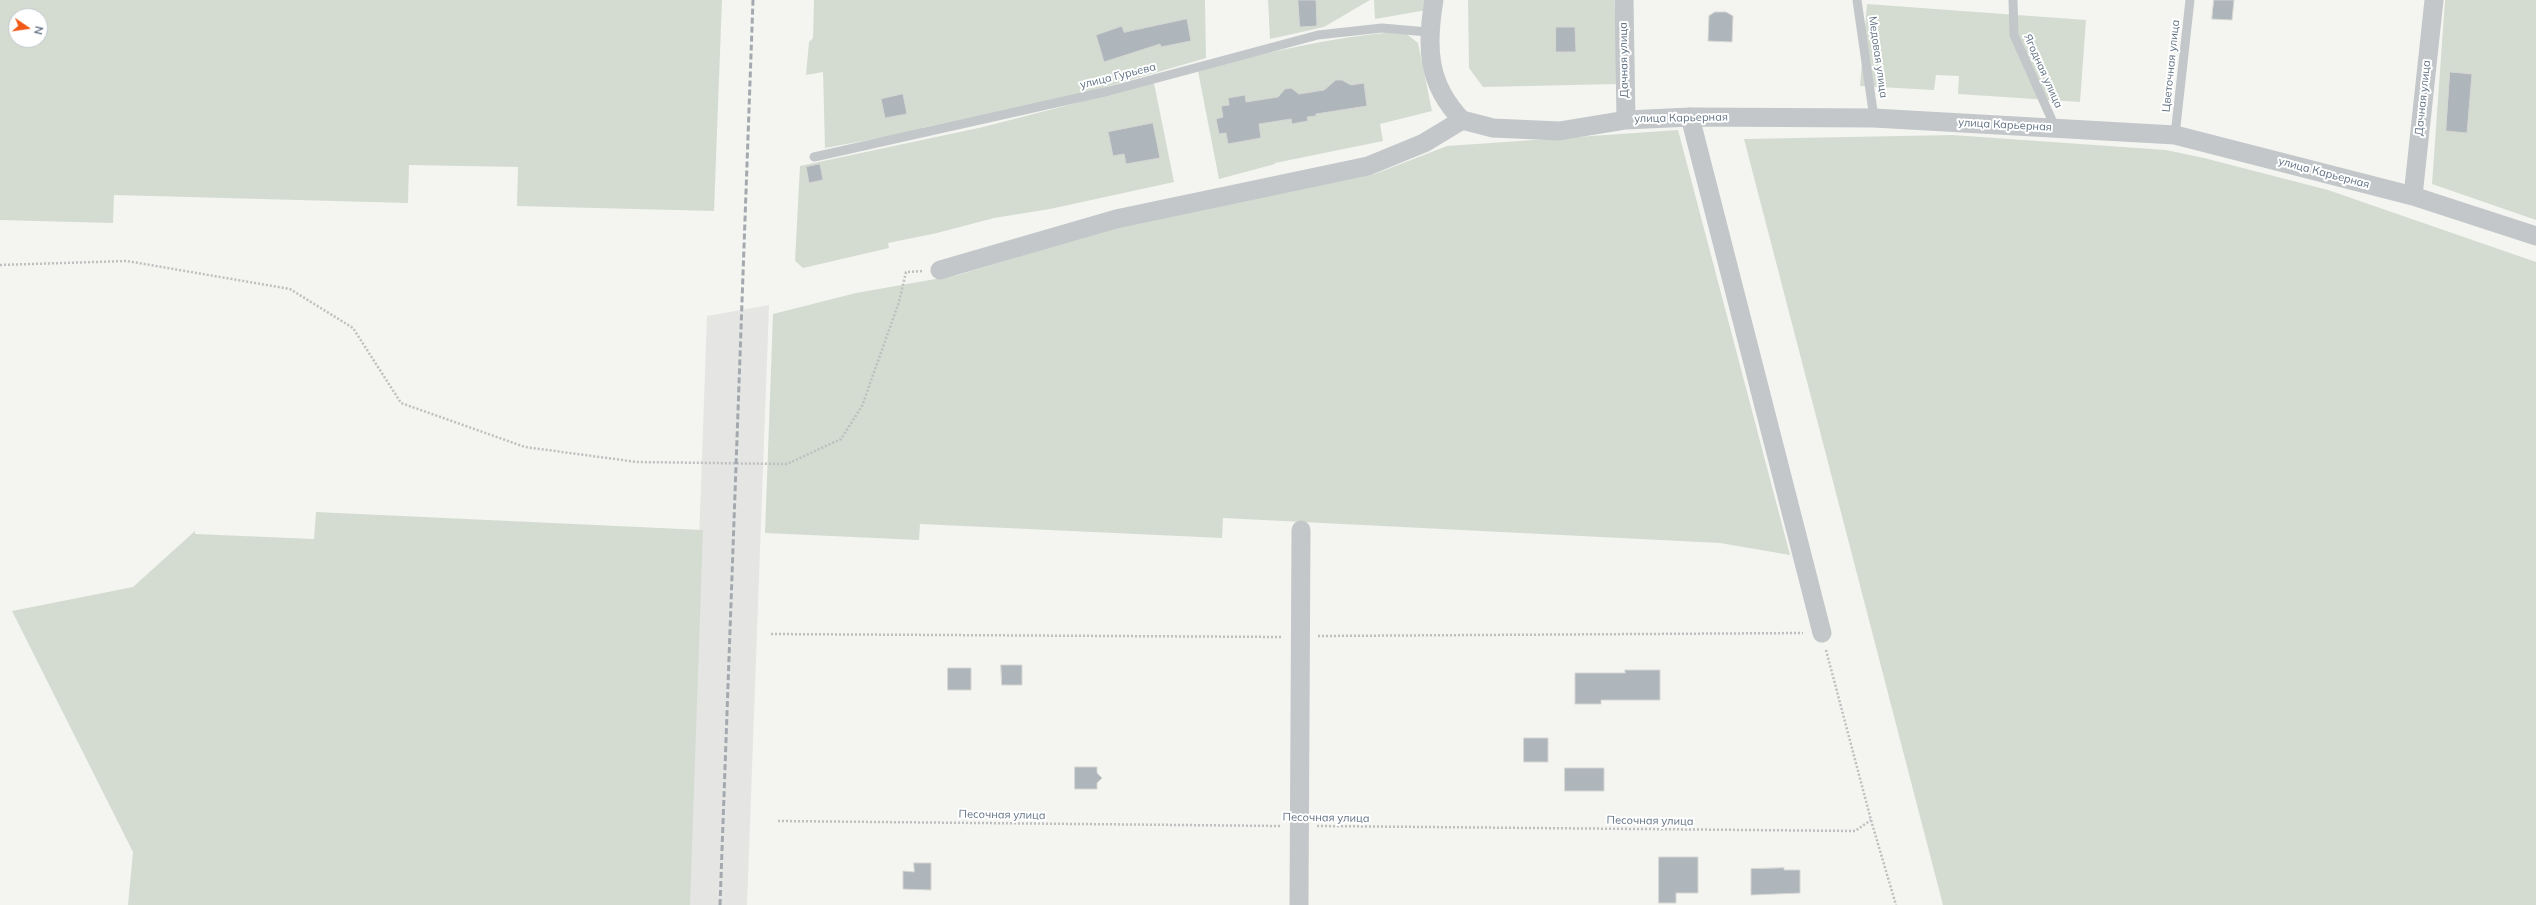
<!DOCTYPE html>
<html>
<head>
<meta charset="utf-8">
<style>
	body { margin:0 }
	#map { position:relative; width:2536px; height:905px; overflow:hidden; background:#f4f5f0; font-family:Mulish,sans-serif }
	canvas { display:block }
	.north { position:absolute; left:8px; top:8px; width:40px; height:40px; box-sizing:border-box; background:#fff; border:1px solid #c0c7ce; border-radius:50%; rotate:103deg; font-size:11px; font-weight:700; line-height:16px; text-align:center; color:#617284 }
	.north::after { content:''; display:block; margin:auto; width:14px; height:18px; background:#ef5816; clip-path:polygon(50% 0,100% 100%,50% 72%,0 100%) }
</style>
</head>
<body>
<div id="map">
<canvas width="2536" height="905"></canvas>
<div class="north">N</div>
</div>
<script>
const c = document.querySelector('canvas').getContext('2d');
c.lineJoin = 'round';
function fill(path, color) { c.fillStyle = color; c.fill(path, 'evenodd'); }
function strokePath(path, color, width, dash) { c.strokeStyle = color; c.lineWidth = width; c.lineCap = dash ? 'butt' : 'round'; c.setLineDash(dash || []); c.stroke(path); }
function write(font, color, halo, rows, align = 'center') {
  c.font = font + ' Mulish,sans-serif'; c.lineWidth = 4; c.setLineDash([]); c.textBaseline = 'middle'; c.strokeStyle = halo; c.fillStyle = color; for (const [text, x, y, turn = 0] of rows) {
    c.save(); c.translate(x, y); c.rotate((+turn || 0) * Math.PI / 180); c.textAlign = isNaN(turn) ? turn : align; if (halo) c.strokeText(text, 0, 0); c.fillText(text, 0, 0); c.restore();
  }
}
const built = new Path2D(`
	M769 305 747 905H686L707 316Z`);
const green = new Path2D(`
	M0 0H722L714 211 517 206 518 167 409 165 408 203 114 195 113 223 0 220ZM16 16H40V40H16Z
	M814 0H1205L1206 58 1092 91 922 128V130L825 148 823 72 806 75 809 42 813 38Z
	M1268 0H1370L1324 27 1270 39Z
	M1374 0H1428L1427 10 1375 19Z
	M1468 0H1614L1619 84 1483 87 1469 68Z
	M2445 0H2536V220L2432 184Z
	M1867 4 2086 20 2080 102 1958 94 1959 76 1936 75 1934 90 1860 86Z
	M1403 31 1418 43 1432 111 1380 124 1383 141 1275 163 1274 160 1275 164 1219 179 1198 71C1265 52 1333 37 1403 31Z
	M1154 83 1174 182 1050 209 994 218 937 233 888 243 889 248 803 268 795 261 800 166 983 127Z
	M1678 130 1790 555 1720 543 1223 518 1222 538 920 524 919 540 765 533 773 314 856 293 958 275 1114 228 1375 174 1447 146Z
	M1952 135 2166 150 2204 158 2328 190 2536 262V905H1943L1744 139Z
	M316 512 703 530 690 905H128L133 852 12 611 133 587 195 531V534L314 539Z`);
const building = new Path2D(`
	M1298 0H1316L1317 26 1300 27Z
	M2214 0H2234L2232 20 2212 19Z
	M1715 12H1726L1733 16 1732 42 1708 41 1709 16Z
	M1187 19 1191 41 1161 47 1160 44 1104 62 1096 35 1122 26 1124 32Z
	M1556 27H1575L1576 52H1556Z
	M2450 72 2472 74 2467 133 2446 131Z
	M1336 80H1342L1351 85 1364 83 1367 106 1316 114V116L1307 117 1308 121 1292 124 1291 119 1259 124 1261 138 1228 144 1226 133 1219 134 1216 119 1223 117 1221 106 1229 105 1228 98 1245 95 1246 102 1278 97 1285 89 1291 88 1299 94 1324 90Z
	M903 94 907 114 885 118 881 99Z
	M1153 123 1160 158 1126 164 1124 154 1113 156 1108 132Z
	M820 164 823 180 809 183 806 167Z
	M1001 665H1022V685H1002Z
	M948 668H971V690H948Z
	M1625 670H1660V700H1601V704H1575V673H1625Z
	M1524 738H1548V762H1524Z
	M1075 767H1097V773L1102 778 1097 783V789H1075Z
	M1565 768H1604V791H1565Z
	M1659 857H1698V893H1676V903H1659Z
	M914 863H931V890L903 889V871L914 872Z
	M1784 868V870H1800V893L1751 895V869Z`);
const path = new Path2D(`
	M0 265 127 261 290 289 353 328 401 403 525 447 637 462 787 464 841 439 862 406 899 302 906 272 923 271
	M771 634 1283 637
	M1318 636 1803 633
	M1826 650 1871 820 1896 905
	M778 821 1282 826
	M1317 826 1855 831 1871 820`);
const lane = new Path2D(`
	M1857 0 1874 118
	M2013 0 2014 35 2055 127
	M2175 135 2190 0
	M814 157 1109 91 1318 35 1382 28 1428 32`);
const street = new Path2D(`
	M1434 0C1426 47 1427 84 1462 120
	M1624 0 1626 120
	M1690 117 1822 633
	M1462 120 1493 128 1559 131 1626 120 1690 117 1874 118 2175 135 2413 196 2536 236
	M2413 196 2434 0
	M940 270 1116 219 1368 166 1424 143 1462 120
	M1299 905 1301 530`);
const rail = new Path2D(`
	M720 905 753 0`);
const streetNames = [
	["Медовая улица",1878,57,82],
	["Дачная улица",1624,60,-91],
	["Цветочная улица",2171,66,-84],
	["Ягодная улица",2043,71,66],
	["улица Гурьева",1118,76,-14],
	["Дачная улица",2423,98,-84],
	["улица Карьерная",1681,118,-1],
	["улица Карьерная",2005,125,3],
	["улица Карьерная",2324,173,15],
	["Песочная улица",1002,815,1],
	["Песочная улица",1326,818,1],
	["Песочная улица",1650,821,1]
];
fill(built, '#e5e6e4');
fill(green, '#d4dcd1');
fill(building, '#aeb5bb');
strokePath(building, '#d6d6d3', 1);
strokePath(path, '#bdbfc1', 2.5, [2, 2]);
strokePath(lane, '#c3c7ca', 9);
strokePath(street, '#c3c7ca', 19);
strokePath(rail, '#a3a9af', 3, [6, 3]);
write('11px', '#617284', '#fff', streetNames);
</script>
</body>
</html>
